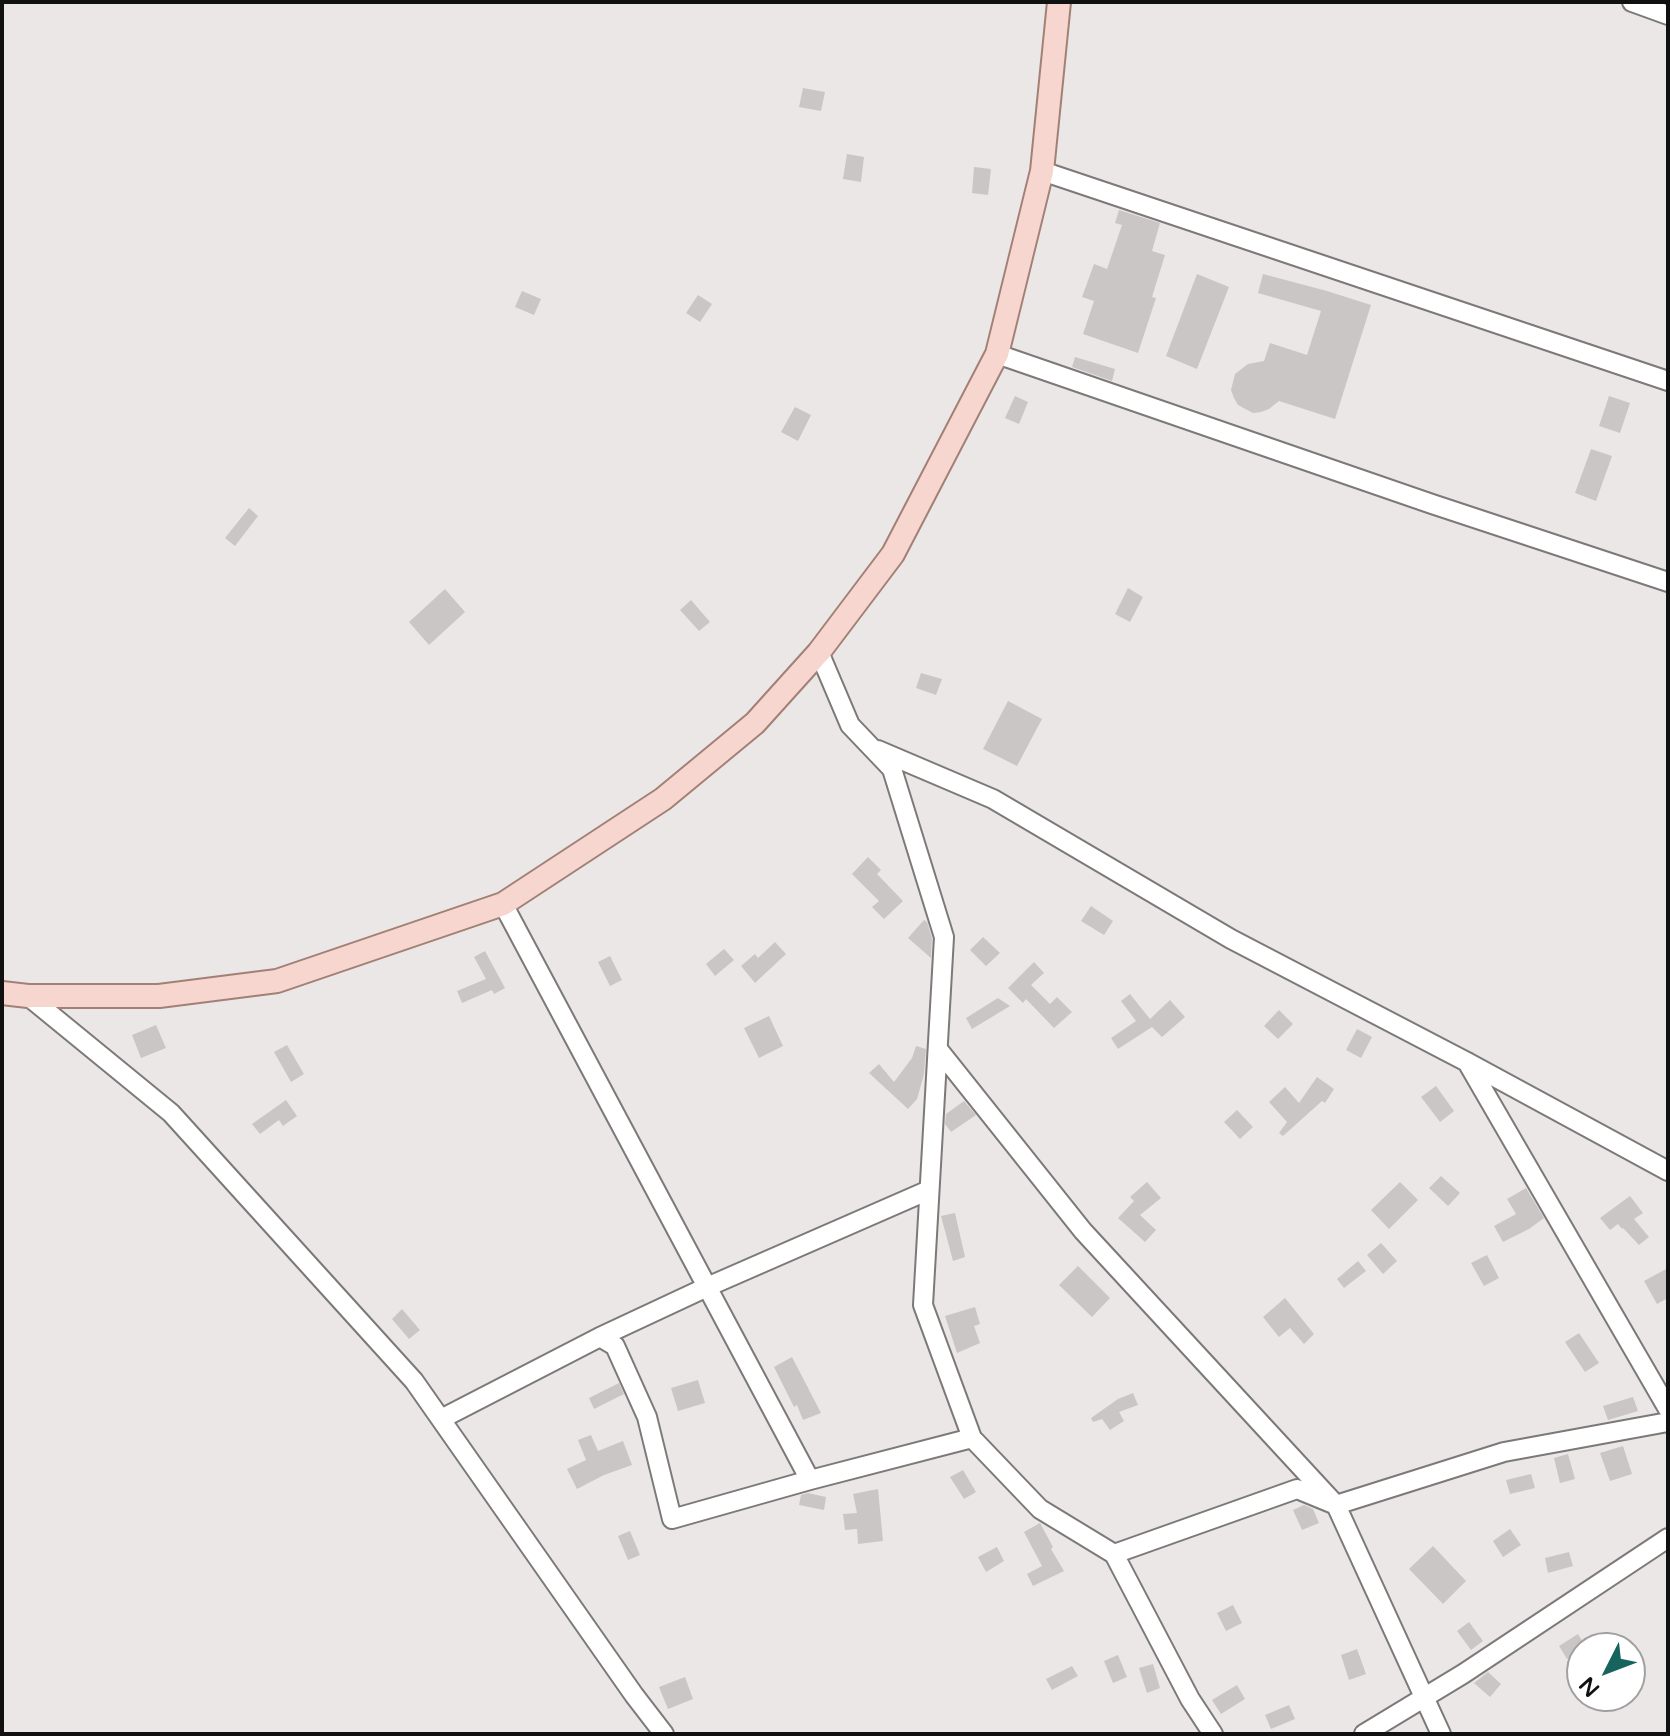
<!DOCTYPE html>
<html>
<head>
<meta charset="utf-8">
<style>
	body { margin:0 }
	#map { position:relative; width:1670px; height:1736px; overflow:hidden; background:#ebe7e6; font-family:"Varela Round",sans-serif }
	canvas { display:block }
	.frame { position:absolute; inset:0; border:4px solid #121111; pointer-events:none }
	.north { position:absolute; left:1566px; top:1632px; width:80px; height:80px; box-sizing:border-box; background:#fff; border:2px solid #a0a0a0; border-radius:50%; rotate:228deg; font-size:22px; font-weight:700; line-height:32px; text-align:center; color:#121111 }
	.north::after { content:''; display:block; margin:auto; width:28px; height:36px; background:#17635d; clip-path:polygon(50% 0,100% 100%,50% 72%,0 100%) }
</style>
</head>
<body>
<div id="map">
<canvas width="1670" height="1736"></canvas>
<div class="frame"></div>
<div class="north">N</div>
</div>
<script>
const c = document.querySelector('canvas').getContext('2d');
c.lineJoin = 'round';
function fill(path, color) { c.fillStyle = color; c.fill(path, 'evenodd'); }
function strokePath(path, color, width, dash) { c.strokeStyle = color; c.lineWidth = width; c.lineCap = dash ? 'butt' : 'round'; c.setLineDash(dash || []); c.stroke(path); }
const building = new Path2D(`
	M803 88 825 92 821 111 799 107Z
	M847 154 864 157 861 182 843 179Z
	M974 167 991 169 988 195 972 193Z
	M1119 210 1160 223 1152 251 1165 255 1152 297 1156 298 1138 353 1083 334 1094 301 1082 297 1094 264 1107 269 1122 225 1115 223Z
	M1197 274 1229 287 1197 369 1166 356Z
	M1263 274 1327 291 1371 305 1335 419 1279 401 1269 409 1261 412 1253 413 1238 405 1234 398 1231 390 1235 374 1248 364 1264 361 1270 343 1307 355 1321 311 1258 293Z
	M522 291 541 299 534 315 515 307Z
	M698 295 712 304 700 322 686 313Z
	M1075 357 1115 369 1112 381 1072 367Z
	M1015 396 1028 402 1019 424 1005 418Z
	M1609 396 1630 403 1620 433 1599 426Z
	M795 407 811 415 798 441 781 432Z
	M1591 449 1612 456 1596 501 1575 493Z
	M249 508 258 516 235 546 225 538Z
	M1128 588 1143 597 1130 622 1115 614Z
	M445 589 465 612 429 645 409 622Z
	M691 600 710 622 699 631 680 610Z
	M921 673 942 679 936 695 916 688Z
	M1008 701 1042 719 1017 766 983 749Z
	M868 857 881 870 877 874 903 901 884 919 872 907 879 901 852 874Z
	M1091 906 1113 921 1104 935 1081 921Z
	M924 920 927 922 932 938 931 958 908 938Z
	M983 937 1000 953 986 966 970 950Z
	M775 942 786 954 755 983 741 966 755 954 758 958Z
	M724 949 734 960 715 976 706 964Z
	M485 951 505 988 494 994 492 990 462 1003 457 991 486 979 474 957Z
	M610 956 622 980 610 986 598 962Z
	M1034 962 1044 973 1031 985 1050 1004 1057 997 1072 1012 1054 1028 1026 999 1023 1003 1008 988Z
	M1130 994 1150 1019 1170 1000 1185 1017 1162 1037 1152 1027 1118 1049 1111 1038 1136 1021 1121 1001Z
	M998 998 1010 1006 972 1029 966 1018Z
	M1279 1010 1293 1024 1278 1039 1264 1026Z
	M769 1016 783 1046 759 1058 744 1028Z
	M156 1025 166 1048 141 1058 132 1035Z
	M1357 1029 1372 1037 1361 1058 1346 1050Z
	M287 1045 304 1074 291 1082 274 1052Z
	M916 1046 926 1049 924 1074 917 1099 908 1109 869 1073 879 1064 894 1082 912 1058Z
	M1317 1077 1334 1089 1325 1103 1322 1101 1283 1136 1279 1133 1287 1122 1269 1102 1285 1087 1299 1103Z
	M1436 1086 1454 1111 1440 1122 1421 1097Z
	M286 1100 297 1116 283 1126 279 1120 260 1134 252 1124Z
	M964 1101 976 1115 951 1132 945 1124 946 1114Z
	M1237 1110 1253 1127 1240 1139 1224 1122Z
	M1441 1176 1460 1193 1448 1206 1429 1188Z
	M1147 1182 1161 1198 1140 1215 1156 1230 1145 1242 1118 1218 1134 1201 1130 1197Z
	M1400 1182 1418 1200 1389 1229 1371 1210Z
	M1526 1188 1544 1218 1529 1229 1503 1242 1494 1226 1516 1214 1507 1199Z
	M1630 1196 1643 1213 1634 1219 1649 1237 1639 1245 1623 1228 1622 1229 1618 1224 1610 1230 1600 1218Z
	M955 1213 965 1257 953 1261 941 1216Z
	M1381 1243 1397 1261 1383 1274 1367 1255Z
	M1487 1255 1499 1278 1484 1286 1471 1263Z
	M1358 1261 1366 1271 1344 1288 1337 1279Z
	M1078 1266 1110 1298 1092 1317 1059 1285Z
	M1668 1268V1298L1657 1304 1644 1281Z
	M1285 1298 1314 1334 1304 1344 1290 1328 1279 1337 1263 1317Z
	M975 1307 980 1324 974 1326 980 1343 957 1353 945 1316Z
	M402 1309 420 1330 409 1339 392 1319Z
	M1579 1333 1599 1363 1585 1372 1565 1342Z
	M792 1357 821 1413 803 1420 797 1405 794 1407 774 1367Z
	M698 1380 705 1403 678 1411 671 1388Z
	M619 1383 624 1394 594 1409 589 1398Z
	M1133 1393 1138 1405 1119 1412 1124 1421 1110 1430 1102 1419 1093 1422 1091 1418 1118 1399Z
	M1633 1397 1638 1411 1608 1420 1603 1406Z
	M591 1435 598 1451 623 1441 632 1465 604 1475 577 1489 567 1469 586 1460 578 1440Z
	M1623 1446 1632 1474 1610 1481 1600 1453Z
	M1568 1454 1575 1479 1560 1483 1554 1458Z
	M963 1470 976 1492 964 1499 950 1477Z
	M1531 1474 1535 1488 1510 1494 1506 1480Z
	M878 1489 883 1541 858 1544 857 1529 845 1530 843 1514 857 1513 853 1494Z
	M808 1493 826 1497 824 1510 799 1505 801 1495Z
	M1304 1505 1313 1509 1319 1523 1302 1530 1293 1510Z
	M1040 1523 1053 1547 1051 1549 1064 1571 1033 1586 1027 1574 1042 1566 1024 1532Z
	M1510 1529 1521 1545 1503 1557 1493 1541Z
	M630 1531 640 1555 628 1560 618 1536Z
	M1433 1546 1466 1581 1443 1604 1409 1569Z
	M997 1547 1004 1561 986 1572 978 1557Z
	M1569 1552 1573 1566 1548 1573 1545 1558Z
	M1233 1605 1242 1623 1226 1631 1217 1613Z
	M1469 1622 1483 1641 1471 1650 1457 1631Z
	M1578 1634 1586 1647 1567 1659 1559 1646Z
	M1357 1649 1366 1674 1349 1680 1341 1655Z
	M1118 1655 1127 1677 1113 1683 1104 1661Z
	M1153 1664 1160 1688 1147 1693 1139 1668Z
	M1072 1666 1078 1676 1052 1690 1046 1679Z
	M1488 1672 1501 1684 1490 1697 1474 1683Z
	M685 1677 693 1699 668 1709 659 1687Z
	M1237 1685 1245 1699 1221 1714 1212 1700Z
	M1289 1705 1295 1719 1271 1729 1265 1715Z`);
const minor = new Path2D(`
	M1632 2 1668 15
	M1042 171 1668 381
	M997 354 1432 504 1668 582
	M819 652 850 725 892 769 944 937 923 1305 972 1438 1040 1509 1114 1554 1190 1699 1213 1734
	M878 750 993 799 1231 939 1467 1062 1668 1171
	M503 904 810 1480
	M28 996 171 1113 414 1381 634 1695 664 1734
	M938 1049 1083 1231 1336 1505 1441 1734
	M1467 1062 1668 1409
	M600 1337 615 1346 647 1417 672 1519 810 1480 972 1438
	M441 1419 600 1337 707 1287 929 1190
	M1114 1554 1297 1489 1336 1505 1504 1452 1668 1422
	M1364 1734 1463 1674 1668 1538`);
const major = new Path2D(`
	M2 993 28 996H159L277 981 503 904 663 799 755 723 819 652 893 554 997 354 1042 171 1059 2`);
fill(building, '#cac6c5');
strokePath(minor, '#7d7978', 22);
strokePath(major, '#a28076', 26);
strokePath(minor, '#fff', 18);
strokePath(major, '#f6d6ce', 22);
</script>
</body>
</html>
